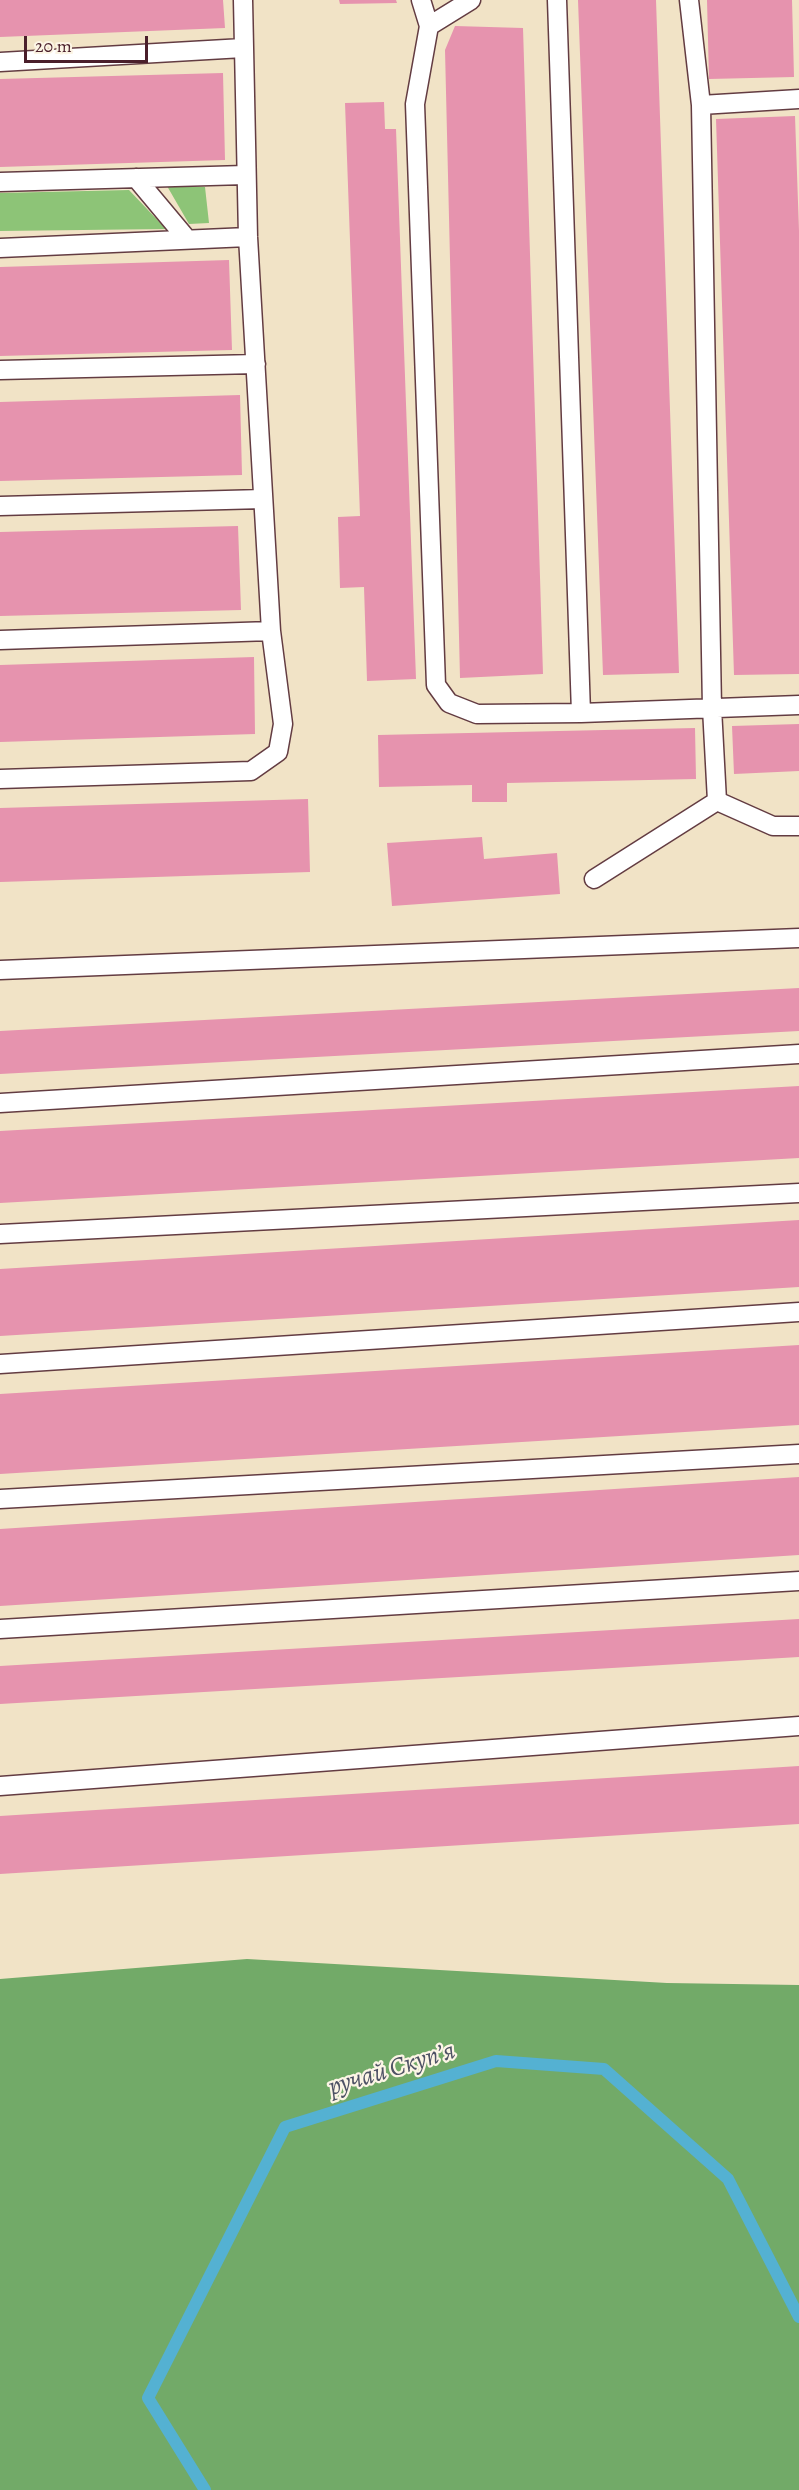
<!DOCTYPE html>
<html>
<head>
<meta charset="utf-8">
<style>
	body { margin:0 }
	#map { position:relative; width:799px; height:2490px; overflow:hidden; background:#f1e3c6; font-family:Alegreya,serif }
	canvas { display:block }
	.scale { position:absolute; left:24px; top:36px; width:124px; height:27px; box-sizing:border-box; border:3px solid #4a1f2b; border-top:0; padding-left:8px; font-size:18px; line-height:21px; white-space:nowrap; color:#4a1f2b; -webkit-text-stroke:4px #fcf5e5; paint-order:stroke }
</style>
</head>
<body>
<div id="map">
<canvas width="799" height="2490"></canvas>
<div class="scale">20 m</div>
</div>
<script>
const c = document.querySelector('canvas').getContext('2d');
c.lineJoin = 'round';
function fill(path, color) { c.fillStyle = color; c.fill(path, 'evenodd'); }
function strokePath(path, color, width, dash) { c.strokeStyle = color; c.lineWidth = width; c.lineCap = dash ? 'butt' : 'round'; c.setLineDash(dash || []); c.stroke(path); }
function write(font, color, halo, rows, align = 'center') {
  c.font = font + ' Alegreya,serif'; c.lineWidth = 4.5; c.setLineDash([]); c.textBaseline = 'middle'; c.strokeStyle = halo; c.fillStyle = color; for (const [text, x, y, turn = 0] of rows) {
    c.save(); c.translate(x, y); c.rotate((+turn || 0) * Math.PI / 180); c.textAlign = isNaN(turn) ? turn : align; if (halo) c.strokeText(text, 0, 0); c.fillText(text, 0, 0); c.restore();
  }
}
const green = new Path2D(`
	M167 186 205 187 209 223 189 224Z
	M129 190 166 229 0 231V193Z`);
const forest = new Path2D(`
	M247 1959 667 1983 799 1985V2490H0V1979Z`);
const stream = new Path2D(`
	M205 2490 148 2398 285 2127 496 2061 604 2069 728 2179 799 2317`);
const building = new Path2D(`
	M0 0H223L225 28 0 37Z
	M339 0H396L397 3 340 4Z
	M578 0H656L679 673 603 675Z
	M707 0H792L794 77 709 79Z
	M455 26 523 28 543 674 460 678 445 50Z
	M223 73 225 160 0 167V79Z
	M384 102 385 129H396L416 679 367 681 364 587 340 588 338 517 360 516 345 103Z
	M795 116 799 231V674L734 675 716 119Z
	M229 260 232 350 0 356V267Z
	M240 395 242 475 0 481V402Z
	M238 526 241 610 0 616V532Z
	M254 657 255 734 0 742V665Z
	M799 724V771L734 774 732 726Z
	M695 728 696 779 507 783V802H472V785L379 787 378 735Z
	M308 799 310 872 0 882V808Z
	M482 837 484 859 557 853 560 894 392 906 387 843Z
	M799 988V1031L0 1074V1031Z
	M799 1086V1158L0 1203V1131Z
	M799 1220V1287L0 1336V1269Z
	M799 1345V1425L0 1474V1394Z
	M799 1477V1555L0 1606V1529Z
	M799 1619V1657L0 1704V1666Z
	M799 1766V1824L0 1874V1816Z`);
const lane = new Path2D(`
	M421 0 429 26 415 104 436 685 449 703 477 714 581 713 799 705
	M557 0 581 713
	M689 0 701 105 712 708 717 801 773 826H799
	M429 26 471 0
	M0 62 243 48
	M701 105 799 99
	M136 178 187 239
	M0 182 245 175
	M0 248 248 237
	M0 370 256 364
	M0 506 263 499
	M0 640 271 631
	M0 779 251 771 278 752 283 724 271 631 248 237 243 0
	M594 879 717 801
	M0 970 799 938
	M0 1103 799 1054
	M0 1234 799 1193
	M0 1364 799 1312
	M0 1499 799 1454
	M0 1629 799 1581
	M0 1786 799 1726`);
const waterNames = [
	["ручай Скупʼя",392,2070,-17]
];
fill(green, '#8dc477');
fill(forest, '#72aa68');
strokePath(stream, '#54b1d2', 12);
fill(building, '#e693ae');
strokePath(lane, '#633c42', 21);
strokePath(lane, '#fff', 18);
write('italic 26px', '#4e5265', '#fcf5e5', waterNames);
</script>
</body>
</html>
